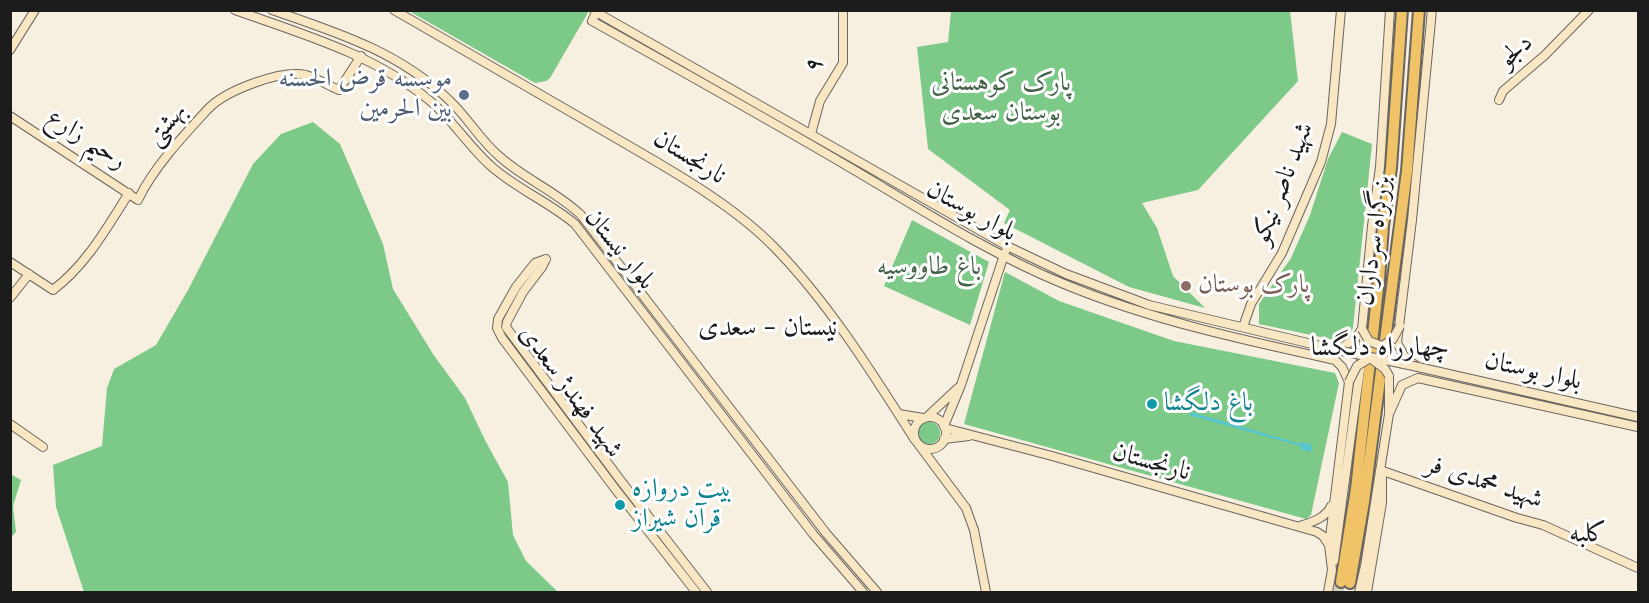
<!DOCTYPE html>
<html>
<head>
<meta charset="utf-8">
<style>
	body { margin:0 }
	#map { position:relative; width:1649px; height:603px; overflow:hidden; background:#f7f0e1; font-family:Cardo,serif }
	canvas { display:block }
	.frame { position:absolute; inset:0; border:12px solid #1c1c1c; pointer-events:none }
</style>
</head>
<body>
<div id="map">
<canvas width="1649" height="603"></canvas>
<div class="frame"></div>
</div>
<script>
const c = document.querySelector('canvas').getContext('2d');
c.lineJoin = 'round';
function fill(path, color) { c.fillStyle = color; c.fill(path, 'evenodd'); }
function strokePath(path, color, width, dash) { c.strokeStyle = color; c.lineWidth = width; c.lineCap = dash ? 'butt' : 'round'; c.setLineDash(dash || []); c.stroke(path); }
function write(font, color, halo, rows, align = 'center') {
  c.font = font + ' Cardo,Amiri,serif'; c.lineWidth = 6; c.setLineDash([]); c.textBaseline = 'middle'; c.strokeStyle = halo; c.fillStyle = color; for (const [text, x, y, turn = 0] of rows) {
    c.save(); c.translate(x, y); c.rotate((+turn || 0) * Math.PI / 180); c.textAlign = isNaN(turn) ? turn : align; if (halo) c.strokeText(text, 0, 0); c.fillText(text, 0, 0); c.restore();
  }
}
const green = new Path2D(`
	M409 11H589L550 78 546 81 535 83Z
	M951 11H1290L1298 81 1198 190 1142 203 1157 228 1173 276 1205 308 1129 287 1004 223 1010 210 928 149 917 47 948 42Z
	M313 122 340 144 383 244 393 289 433 354 465 398 486 442 508 482 513 535 526 561 558 592H84L56 507 53 465 102 446 107 388 114 369 156 345 188 290 253 164 281 134Z
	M1342 132 1372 144 1353 328 1349 334 1335 340 1259 324V304L1291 258 1310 215 1328 159Z
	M912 220 989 262 970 325 884 286Z
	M1005 272 1059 301 1174 341 1335 373 1339 383 1311 515 1306 519 964 424Z
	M918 433a11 11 0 1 1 22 0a11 11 0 1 1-22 0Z
	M10 474 21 480 13 506 16 532 11 537Z`);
const water = new Path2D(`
	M1191 412 1301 444 1302 442 1311 444 1312 449 1310 452 1300 449V446L1189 415Z`);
const highwayTunnel = new Path2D(`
	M1338 592 1341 582`);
const secondary = new Path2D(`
	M235 10C302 34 373 54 429 100 453 120 469 147 492 167 517 189 549 202 575 224L813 534 863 592
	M272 10C336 32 400 52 450 101 468 118 480 140 499 156 524 179 556 191 581 215L826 533 877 592
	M394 10C465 51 536 92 607 133 663 166 731 202 776 249 830 305 873 374 915 440
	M597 10 592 21C678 69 764 117 849 167 917 207 990 254 1064 284 1151 320 1243 340 1335 360L1342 367 1349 382 1329 545 1332 570 1328 592
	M1432 10 1412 220 1397 343 1406 359 1418 367 1638 417
	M596 12 1007 246 1066 274 1149 305 1337 350C1348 344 1356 340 1362 329L1372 226 1380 167 1390 10
	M10 50 35 10
	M1499 100 1503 91 1545 55 1589 10
	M10 116 138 200C153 168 184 135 208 109 225 91 281 69 306 75 317 78 329 86 339 90L361 56
	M811 134 820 101 843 63V10
	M546 259 535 263 516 287 498 319 497 328 502 338 616 490 696 592
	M546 259 542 267 523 292 507 322 506 327 621 481 707 592
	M10 262 53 290C87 264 106 229 129 193
	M10 298 29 274
	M1243 327 1251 304 1282 253 1321 162 1331 124 1341 10
	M1389 410V376
	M899 414 923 418
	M927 417 958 388
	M914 433a16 16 0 1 1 32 0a16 16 0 1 1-32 0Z
	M10 424 43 447
	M944 426 961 385 1005 252
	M945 428 1052 456 1317 532 1323 536 1329 545
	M944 439 969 436
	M919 445 966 508 974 530 986 592
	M1380 470 1517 518 1543 525 1638 568
	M1300 526C1312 522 1326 518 1331 506
	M1334 561 1365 332
	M1359 592 1365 566 1389 414 1402 385 1418 378 1638 427
	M1367 592 1382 503V477`);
const highway = new Path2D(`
	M1341 582 1356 489 1379 279 1383 227 1391 168 1402 10
	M1350 583 1364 502 1407 171 1419 10`);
const secondaryBridge = new Path2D(`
	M1362 329 1369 341 1382 346 1393 339 1400 326
	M1337 350 1418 367
	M1349 382 1357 366 1370 358 1385 369 1389 376`);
const markers = [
	[464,95,6,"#5c6f8a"],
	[1186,286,6,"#8d6e63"],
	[1152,404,6,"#0f9aa8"],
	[620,505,6,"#0f9aa8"]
];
const streetNames = [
	["دلجو",1516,52,-42],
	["۹",815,65,-64],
	["بهشتی",167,125,-50],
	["رحیم زارع",86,140,33],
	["نارنجستان",689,158,32],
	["شهید ناصر نیکو",1284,184,-69],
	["بلوار بوستان",971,212,29],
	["بزرگراه سرداران",1375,241,-82],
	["بلوار نیستان",619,250,51],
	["بلوار بوستان",1533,372,13],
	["شهید فهندژ سعدی",570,392,54],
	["نارنجستان",1151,463,16],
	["شهید محمدی فر",1484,483,18]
];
const serviceNames = [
	["موسسه قرض الحسنه",452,80],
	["بین الحرمین",452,110]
];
const parkNames = [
	["پارک کوهستانی",1001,84],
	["بوستان سعدی",1001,114],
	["باغ طاووسیه",929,268]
];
const educationNames = [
	["پارک بوستان",1198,286]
];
const cultureNames = [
	["باغ دلگشا",1164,404],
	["بیت دروازه",632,490],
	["قرآن شیراز",632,520]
];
const neighbourhoodNames = [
	["نیستان - سعدی",768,329],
	["چهارراه دلگشا",1380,349],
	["کلبه",1588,535]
];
fill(green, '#7cc988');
fill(water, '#57c5cb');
strokePath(highwayTunnel, '#d6d0c3', 10, [10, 5]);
strokePath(secondary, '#696661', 10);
strokePath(highway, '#696661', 14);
strokePath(secondary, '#f9e7c3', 8);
strokePath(highway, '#f0c369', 10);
strokePath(secondaryBridge, '#696661', 10, []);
strokePath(secondaryBridge, '#f9e7c3', 8);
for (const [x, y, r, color] of markers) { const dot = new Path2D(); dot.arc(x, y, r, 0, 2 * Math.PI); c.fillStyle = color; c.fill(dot); strokePath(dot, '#fff', 2); }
write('26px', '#1c1c1c', '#fff', streetNames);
write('26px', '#4e5e75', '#fff', serviceNames, 'right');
write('26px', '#426147', '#fff', parkNames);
write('26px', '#785e54', '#fff', educationNames, 'left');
write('26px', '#0d838f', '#fff', cultureNames, 'left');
write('27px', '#1c1c1c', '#fff', neighbourhoodNames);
</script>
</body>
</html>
